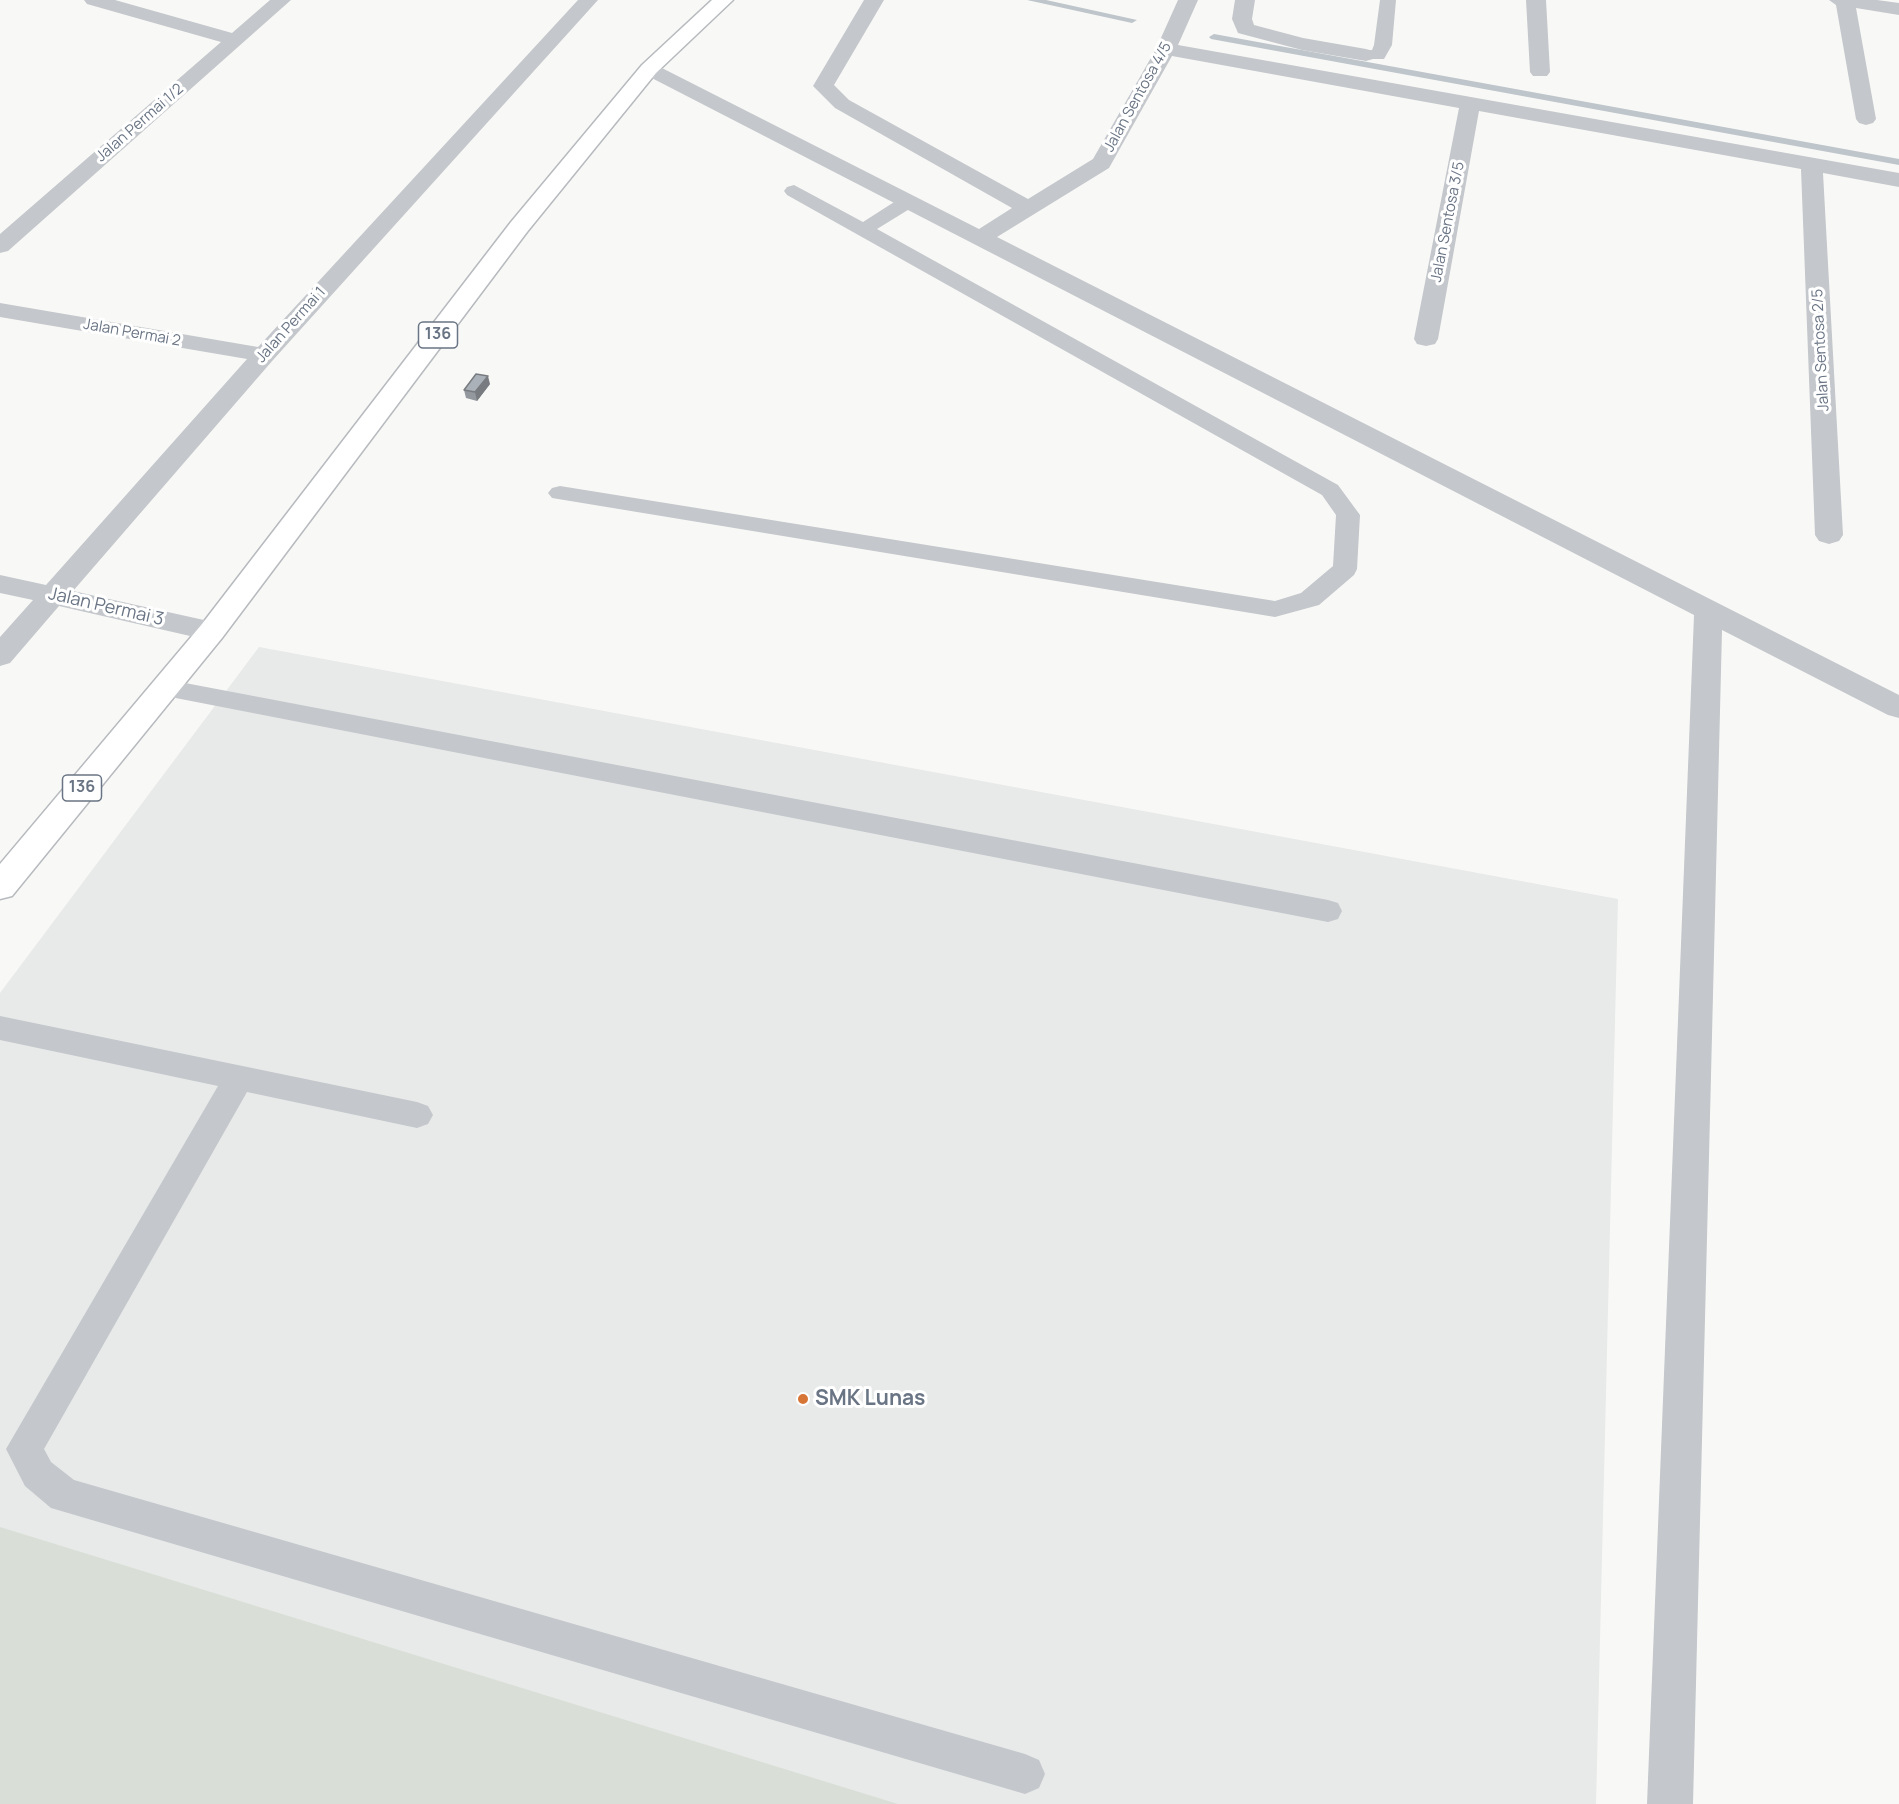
<!DOCTYPE html>
<html>
<head>
<meta charset="utf-8">
<style>
	body { margin:0 }
	canvas { display:block; background:#f8f8f6 }
</style>
</head>
<body>
<canvas width="1899" height="1804"></canvas>
<script>
const c = document.querySelector('canvas').getContext('2d');
c.lineJoin = 'round';
function fill(path, color) { c.fillStyle = color; c.fill(path, 'evenodd'); }
function strokePath(path, color, width, dash) { c.strokeStyle = color; c.lineWidth = width; c.lineCap = dash ? 'butt' : 'round'; c.setLineDash(dash || []); c.stroke(path); }
function write(font, color, halo, rows, align = 'center') {
  c.font = font + ' Manrope,sans-serif'; c.lineWidth = 6; c.setLineDash([]); c.textBaseline = 'middle'; c.strokeStyle = halo; c.fillStyle = color; for (const [text, x, y, turn = 0] of rows) {
    c.save(); c.translate(x, y); c.rotate((+turn || 0) * Math.PI / 180); c.textAlign = isNaN(turn) ? turn : align; if (halo) c.strokeText(text, 0, 0); c.fillText(text, 0, 0); c.restore();
  }
}
const built = new Path2D(`
	M259 647 1618 899 1596 1804H0V993Z`);
const green = new Path2D(`
	M0 1527 898 1804H0Z`);
const stream = new Path2D(`
	M1027 0H1046L1137 20 1132 23Z
	M1214 34 1899 159V165L1211 39 1209 37Z`);
const lane = new Path2D(`
	M1380 0H1396L1392 45 1384 59H1360L1357 55 1360 51 1372 50 1374 45Z
	M794 185 863 222 902 197H916L919 201 916 205 877 229 1338 485 1360 515 1357 569 1354 575 1319 605 1275 617 552 498 548 493 552 488 560 486 1275 601 1301 593 1333 566 1336 515 1322 495 787 195 784 191 787 187Z
	M164 679 1328 900 1338 903 1342 911 1338 919 1328 922 155 694 151 688 155 682Z
	M0 1016 417 1102 428 1106 433 1115 428 1124 417 1128 247 1092 44 1449 51 1462 74 1480 1025 1754 1039 1760 1045 1774 1039 1788 1025 1794 51 1508 25 1486 6 1449 218 1086 0 1040Z`);
const street = new Path2D(`
	M84 0H115L232 33 270 0H291L8 251 0 253V234L221 42 87 4Z
	M578 0H598L273 360 73 591 222 624 226 631 222 638 212 641 59 606 10 663 0 666V637L33 600 0 593V575L46 585 247 359 0 317V303L258 347Z
	M864 0H884L834 85 849 100 1028 199 1093 159 1156 49 1178 0H1198L1178 45 1899 173V187L1823 173 1843 535 1839 541 1829 544 1819 541 1815 535 1801 169 1479 111 1438 339 1435 344 1426 346 1417 344 1414 339 1459 108 1172 56 1109 168 997 237 1899 695V718L1888 715 1722 630 1693 1804H1647L1694 615 642 73 639 69 642 65H656L979 229 1012 208 835 108 813 86Z
	M1235 0H1255L1252 19 1254 25 1303 38 1366 49 1373 51 1376 55 1373 59 1366 61 1302 50 1238 33 1232 19Z
	M1526 0H1546L1550 72 1547 76H1533L1530 72Z
	M1829 0H1877L1899 3V15L1856 8 1876 119 1873 123 1866 125 1859 123 1856 119 1836 5Z`);
const primary = new Path2D(`
	M712 0H733L656 73 527 232 222 638 12 896 0 899V864L202 624 511 222 642 65Z`);
const wall = new Path2D(`
	M490 384 477 401 466 398 464 390Z`);
const shadedWall = new Path2D(`
	M488 376 490 384 477 401 475 392Z`);
const building = new Path2D(`
	M476 374 488 376 475 392 464 390Z`);
const markers = [
	[803,1399,6,"#d77536"]
];
const farStreetnames = [
	["Jalan Sentosa 4/5",1138,97,-61],
	["Jalan Permai 1/2",140,123,-41],
	["Jalan Sentosa 3/5",1448,222,-79],
	["Jalan Permai 1",291,325,-48],
	["Jalan Permai 2",132,333,10],
	["Jalan Sentosa 2/5",1821,350,-93]
];
const shields = [
	[438,335,39],
	[82,788,39]
];
const shieldNames = [
	["136",438,335],
	["136",82,788]
];
const streetNames = [
	["Jalan Permai 3",106,607,13]
];
const nearPoinames = [
	["SMK Lunas",815,1399]
];
fill(built, '#e8eae9');
fill(green, '#d9dfd7');
fill(stream, '#bec5cb');
strokePath(primary, '#b7babe', 3);
fill(lane, '#c4c7cb');
fill(street, '#c4c7cb');
fill(primary, '#fff');
fill(wall, '#93989e');
fill(shadedWall, '#787c81');
fill(building, '#abb1b8');
strokePath(building, '#787c81', 1.5);
for (const [x, y, r, color] of markers) { const dot = new Path2D(); dot.arc(x, y, r, 0, 2 * Math.PI); c.fillStyle = color; c.fill(dot); strokePath(dot, '#fff', 2); }
write('15px', '#697484', '#fff', farStreetnames);
for (const [x, y, w] of shields) { const box = new Path2D(); box.roundRect(x - w / 2, y - 13, w, 26, 4.5); c.fillStyle = '#fff'; c.fill(box); strokePath(box, '#697484', 1.5); }
write('bold 16px', '#697484', null, shieldNames);
write('18px', '#697484', '#fff', streetNames);
write('bold 21px', '#697484', '#fff', nearPoinames, 'left');
</script>
</body>
</html>
